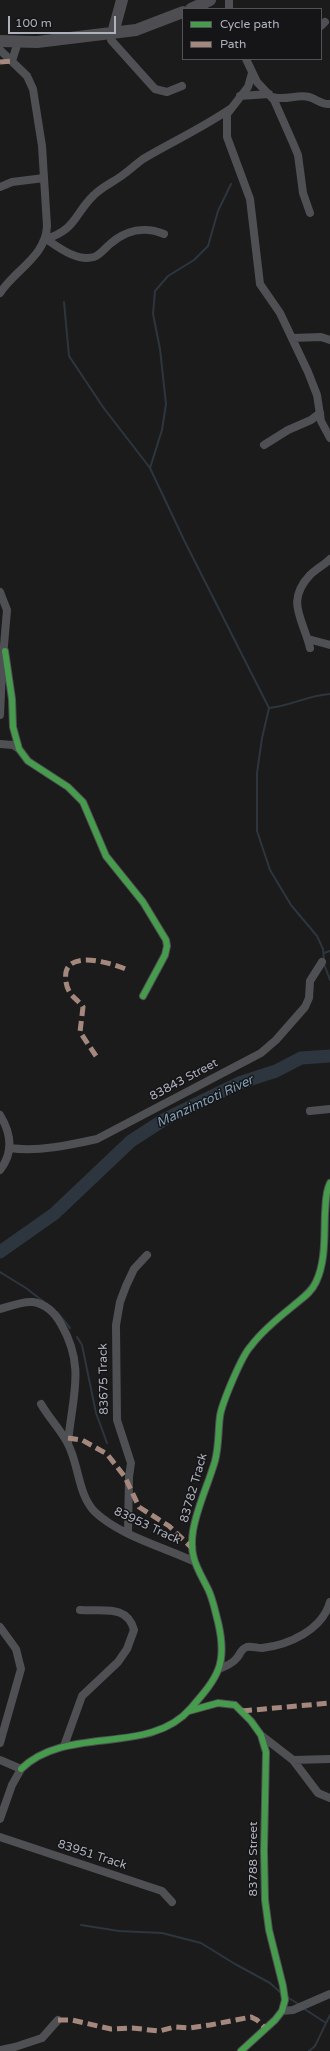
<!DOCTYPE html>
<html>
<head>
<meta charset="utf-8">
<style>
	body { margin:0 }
	#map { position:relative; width:330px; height:2051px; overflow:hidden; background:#1b1b1b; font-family:"Varela Round",sans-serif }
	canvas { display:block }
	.legend { position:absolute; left:182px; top:8px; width:140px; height:52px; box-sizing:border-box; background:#151517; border:1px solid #515359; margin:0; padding:5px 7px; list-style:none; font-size:12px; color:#acb1bc }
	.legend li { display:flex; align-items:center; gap:8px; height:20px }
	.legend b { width:20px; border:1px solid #515359 }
	.scale { position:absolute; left:8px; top:16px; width:108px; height:18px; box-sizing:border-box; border:2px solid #acb1bc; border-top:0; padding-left:5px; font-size:12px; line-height:14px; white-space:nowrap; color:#acb1bc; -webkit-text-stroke:3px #151517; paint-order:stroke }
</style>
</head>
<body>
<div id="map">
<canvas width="330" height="2051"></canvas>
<ul class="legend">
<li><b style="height:5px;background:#469c4c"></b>Cycle path</li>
<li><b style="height:5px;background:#a5887d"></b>Path</li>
</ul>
<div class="scale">100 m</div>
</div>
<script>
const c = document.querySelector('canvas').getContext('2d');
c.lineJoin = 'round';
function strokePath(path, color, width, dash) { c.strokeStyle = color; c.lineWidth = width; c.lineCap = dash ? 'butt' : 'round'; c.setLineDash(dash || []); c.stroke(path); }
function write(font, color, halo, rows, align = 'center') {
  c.font = font + ' "Varela Round",sans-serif'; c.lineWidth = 3; c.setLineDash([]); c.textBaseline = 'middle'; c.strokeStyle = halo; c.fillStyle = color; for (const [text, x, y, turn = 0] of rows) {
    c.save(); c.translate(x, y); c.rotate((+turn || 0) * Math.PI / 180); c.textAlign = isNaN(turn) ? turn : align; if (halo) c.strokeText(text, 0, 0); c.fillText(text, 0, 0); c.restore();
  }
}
const stream = new Path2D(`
	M64 302 69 356 103 407 150 468 184 540 269 708 262 738 257 773V831L270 870 291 905 317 936 323 949 324 960
	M150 468 162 430 166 404 160 349 153 314 155 291 168 276 194 260 208 246 218 211 231 184
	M269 708C290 706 309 695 330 694
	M324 953 330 951
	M324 964 330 980
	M0 1272 26 1288 44 1302
	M57 1312 70 1328
	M77 1337 82 1345 96 1413 107 1443
	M81 1925 119 1931 162 1933 201 1943 235 1964 270 1983 281 1993
	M287 1997 300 2005
	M303 2008 326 2023
	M309 2051 315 2046 330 2015`);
const river = new Path2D(`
	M0 1252 54 1214 131 1141 165 1119 239 1083 276 1071 301 1058 330 1056`);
const street = new Path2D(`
	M229 9V0
	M321 26 325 22
	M113 33 111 40 155 89 167 92 182 86
	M0 50 27 76 33 89 42 146 47 226C46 256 15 270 0 293
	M246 59 257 82 274 100 293 143 298 155 303 193 310 213
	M12 61 18 42
	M252 73 248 87 227 114V137L250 199 260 284 280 313 308 372 317 395 321 421 330 438
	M240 96 269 94
	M273 97C285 101 297 94 309 97 317 99 321 105 330 104
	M0 187 12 182 44 178
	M46 239C77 229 74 214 94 195 103 186 114 182 124 174 130 170 136 164 143 159 172 142 202 128 230 109
	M46 239C58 247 77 262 94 257 100 255 105 248 110 244 126 230 145 226 164 234
	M292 338 321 337 330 340
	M264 445 288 430 311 420 320 413
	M0 592 7 610 2 669 0 715
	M308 639 330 645
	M310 648C303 618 285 602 310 575 316 569 324 565 330 559
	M5 651 12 699 13 727 19 749 28 761 68 787 83 802 106 856 143 902 166 940 167 946 165 955 143 996
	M0 744 13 745 19 749
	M310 1111 330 1109
	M0 1115C11 1133 14 1152 0 1170
	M10 1148C38 1152 70 1145 97 1139L261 1053 276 1040 305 1007 309 998 310 981 322 962
	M0 1309C10 1306 23 1301 33 1302 46 1304 55 1313 61 1324 86 1367 72 1397 68 1443
	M41 1404C49 1418 61 1430 68 1444 79 1465 78 1495 95 1512 119 1535 163 1547 193 1561
	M128 1533 129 1477 131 1463 117 1420 116 1325 120 1302 126 1286 134 1269 147 1255
	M0 1627 16 1649 21 1669 0 1743
	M219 1669C224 1667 231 1664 235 1660 240 1656 240 1649 247 1647 252 1646 257 1648 262 1648 289 1645 322 1630 330 1602
	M189 1711 218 1703 235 1705 251 1721 261 1735 266 1752 264 1851 265 1900 269 1930 283 1986 285 2000 282 2011 275 2020 241 2051
	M262 1736 293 1760 318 1793 330 1798
	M64 1746 82 1696 118 1662 127 1649 134 1630C127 1604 103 1612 80 1610
	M0 1760 21 1769 12 1785 0 1819
	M293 1760 330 1759
	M21 1769C68 1724 149 1757 191 1708 218 1677 228 1664 218 1622 215 1611 213 1599 208 1589 197 1567 189 1557 193 1531 197 1507 208 1485 215 1461 219 1446 218 1431 220 1416 222 1403 242 1355 251 1346 262 1331 278 1318 293 1306 302 1298 311 1293 316 1282 326 1261 324 1235 325 1213 326 1203 325 1193 330 1183
	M0 1837 162 1891 172 1902
	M282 2011 293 2010 330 1994
	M0 2050 15 2047 42 2038 58 2020`);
const secondary = new Path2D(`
	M191 9 210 0
	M113 33 122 0
	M0 41 37 42 136 30 183 12`);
const quiet = new Path2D(`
	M0 62 12 61
	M96 1056 80 1032 83 1007C79 1001 72 997 69 991 66 986 65 978 66 972 71 950 114 964 128 970
	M68 1438 82 1440 107 1454 125 1477 139 1507 169 1526 192 1548
	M242 1711 330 1703
	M58 2020H72L111 2029 132 2028 159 2031 175 2027 189 2028 210 2025 251 2017 257 2020 266 2029`);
const cycleway = new Path2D(`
	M5 651 12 699 13 727 19 749 28 761 68 787 83 802 106 856 143 902 166 940 167 946 165 955 143 996
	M189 1711 218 1703 235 1705 251 1721 261 1735 266 1752 264 1851 265 1900 269 1930 283 1986 285 2000 282 2011 275 2020 241 2051
	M21 1769C68 1724 149 1757 191 1708 218 1677 228 1664 218 1622 215 1611 213 1599 208 1589 197 1567 189 1557 193 1531 197 1507 208 1485 215 1461 219 1446 218 1431 220 1416 222 1403 242 1355 251 1346 262 1331 278 1318 293 1306 302 1298 311 1293 316 1282 326 1261 324 1235 325 1213 326 1203 325 1193 330 1183`);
const streetNames = [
	["83843 Street",184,1080,-28],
	["83675 Track",104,1379,-91],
	["83782 Track",194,1488,-74],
	["83953 Track",147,1526,25],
	["83951 Track",92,1855,18],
	["83788 Street",254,1859,-90]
];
const waterNames = [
	["Manzimtoti River",205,1102,-25]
];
strokePath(stream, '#2d363e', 2);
strokePath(river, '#2d363e', 13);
strokePath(street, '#4f5054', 8);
strokePath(secondary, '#4e4e52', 12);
strokePath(quiet, '#a5887d', 5, [10, 5]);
strokePath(cycleway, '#469c4c', 6);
write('12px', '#acb1bc', '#151517', streetNames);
write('italic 13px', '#829fb8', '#151517', waterNames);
</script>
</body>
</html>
